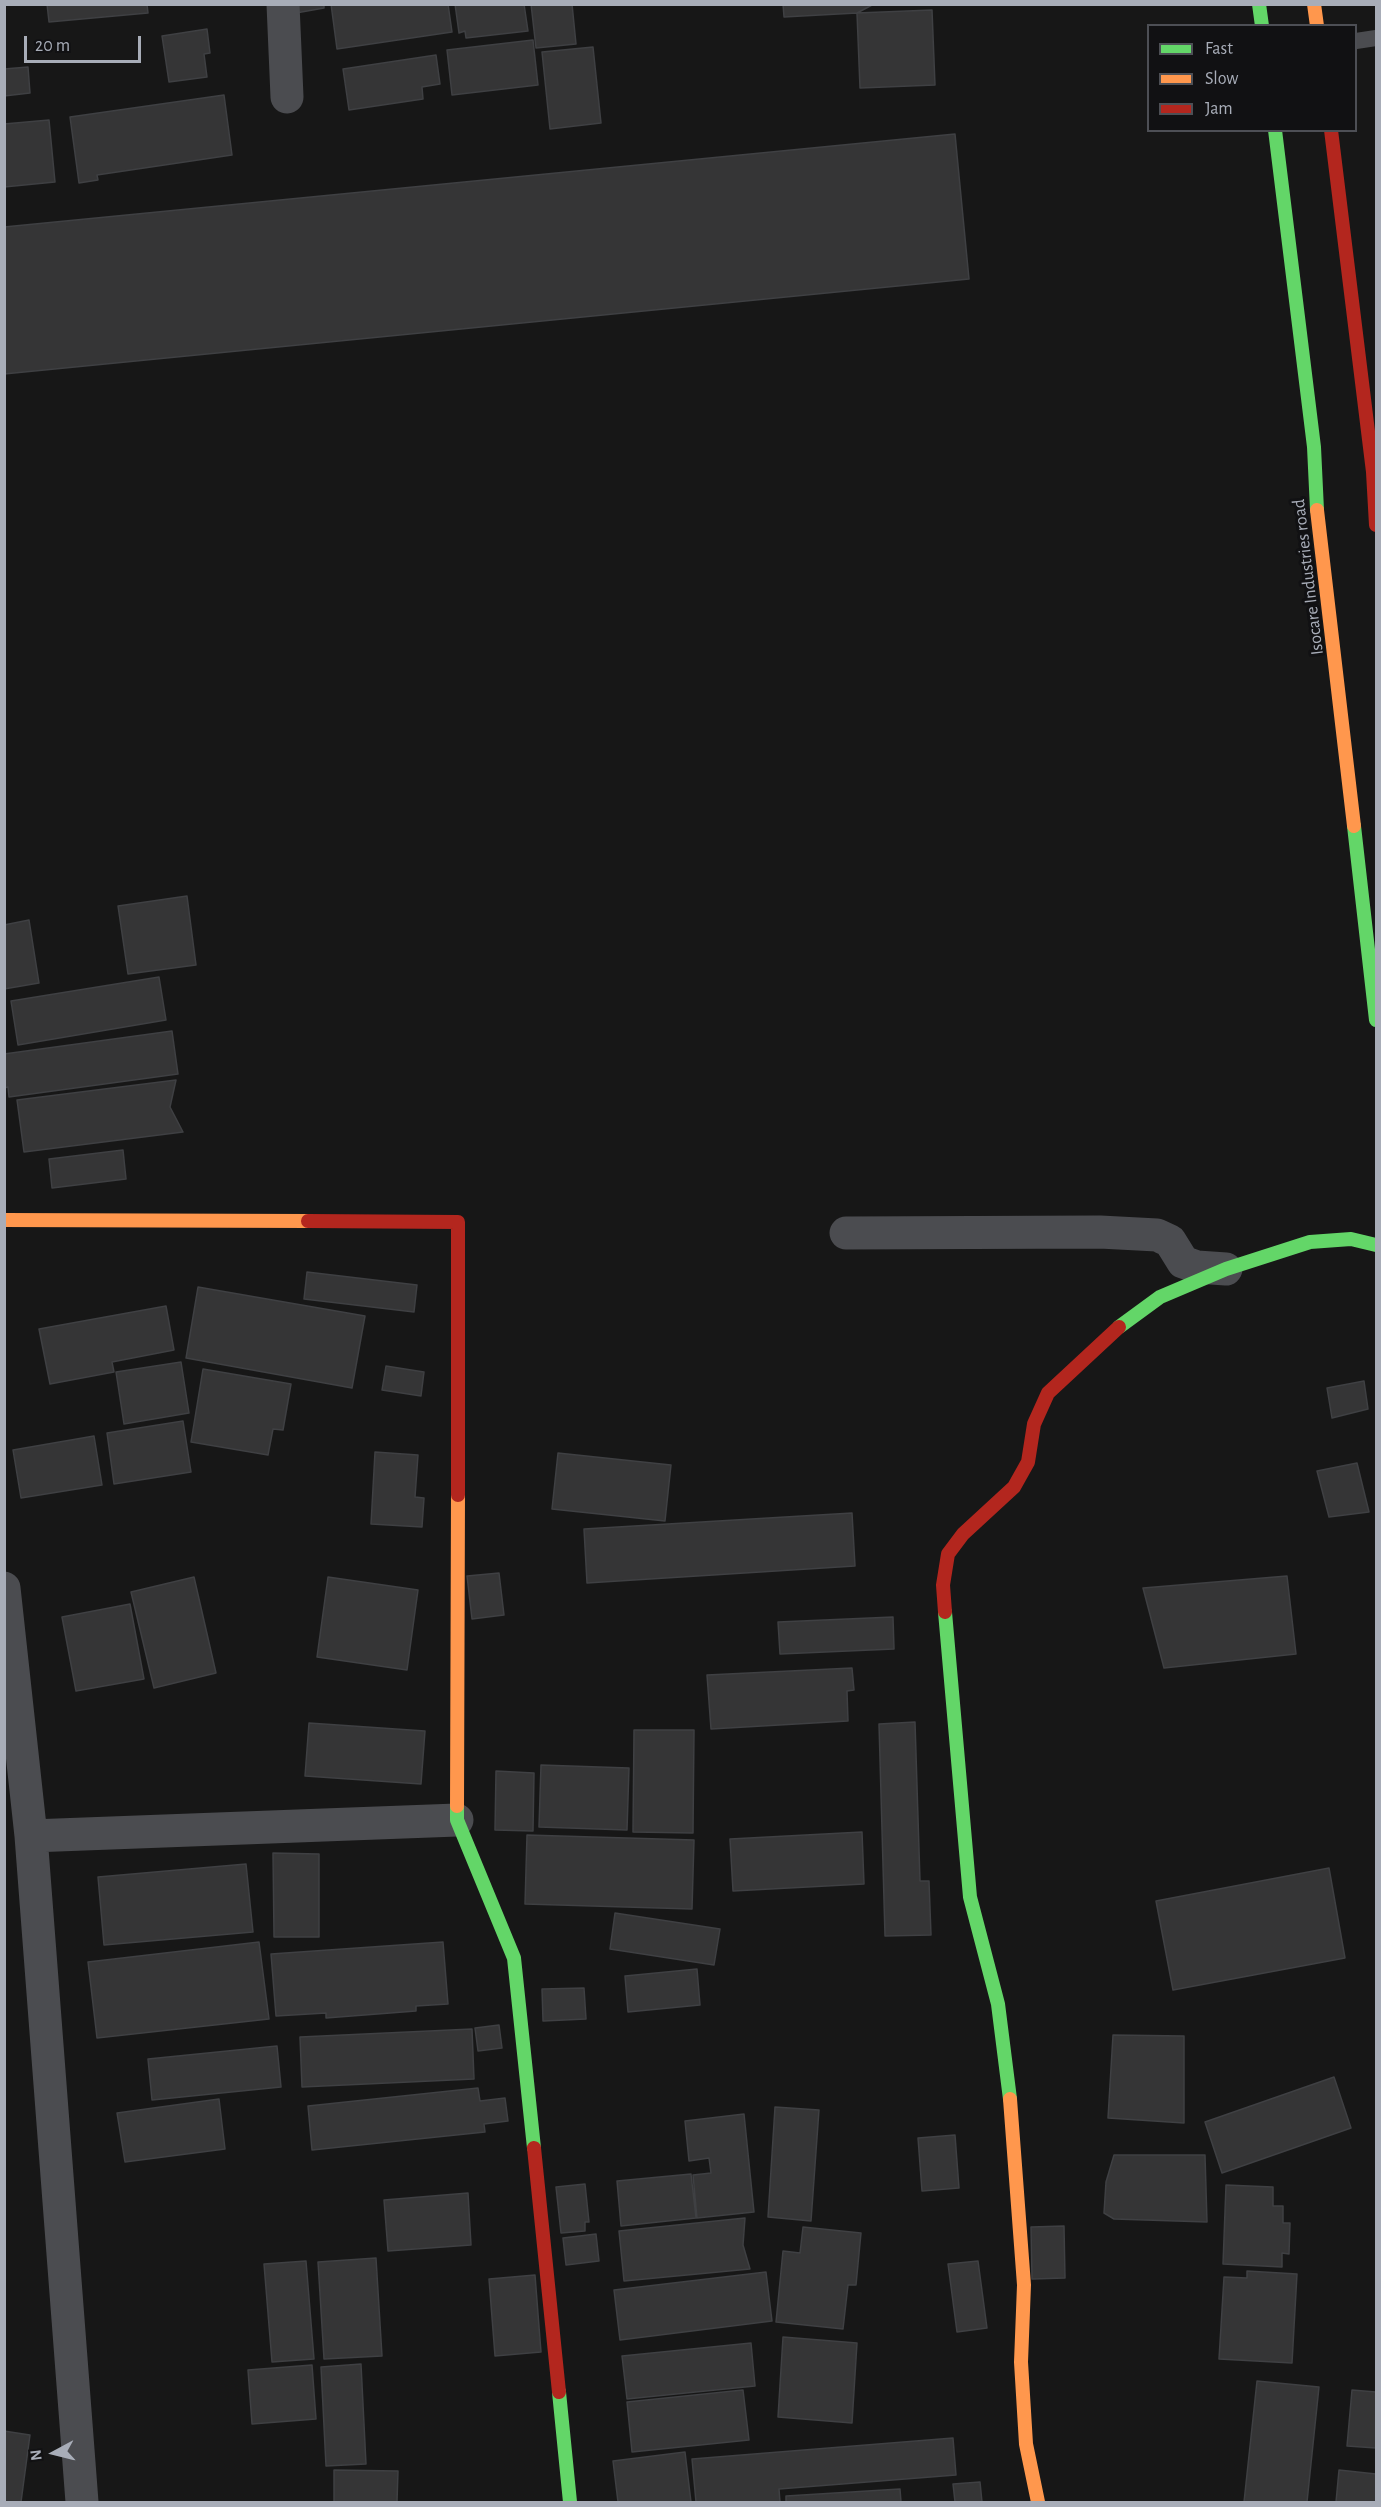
<!DOCTYPE html>
<html>
<head>
<meta charset="utf-8">
<style>
	body { margin:0 }
	#map { position:relative; width:1381px; height:2507px; overflow:hidden; background:#171717; font-family:"Alegreya Sans",sans-serif }
	canvas { display:block }
	.frame { position:absolute; inset:0; border:6px solid #a8adb8; pointer-events:none }
	.legend { position:absolute; left:1147px; top:24px; width:210px; height:108px; box-sizing:border-box; background:#111113; border:2px solid #4d4f55; margin:0; padding:8px 10px; list-style:none; font-size:18px; color:#a8adb8 }
	.legend li { display:flex; align-items:center; gap:12px; height:30px }
	.legend b { width:30px; border:2px solid #4d4f55 }
	.north { position:absolute; left:24px; top:2423px; width:60px; height:60px; -webkit-text-stroke:4px #111113; paint-order:stroke; rotate:263deg; font-size:16px; font-weight:700; line-height:24px; text-align:center; color:#a8adb8 }
	.north::after { content:''; display:block; margin:auto; width:21px; height:27px; background:#a8adb8; clip-path:polygon(50% 0,100% 100%,50% 72%,0 100%) }
	.scale { position:absolute; left:24px; top:36px; width:117px; height:27px; box-sizing:border-box; border:3px solid #a8adb8; border-top:0; padding-left:8px; font-size:18px; line-height:21px; white-space:nowrap; color:#a8adb8; -webkit-text-stroke:4px #111113; paint-order:stroke }
</style>
</head>
<body>
<div id="map">
<canvas width="1381" height="2507"></canvas>
<div class="frame"></div>
<ul class="legend">
<li><b style="height:8px;background:#63d668"></b>Fast</li>
<li><b style="height:8px;background:#ff974d"></b>Slow</li>
<li><b style="height:8px;background:#b3261e"></b>Jam</li>
</ul>
<div class="north">N</div>
<div class="scale">20 m</div>
</div>
<script>
const c = document.querySelector('canvas').getContext('2d');
c.lineJoin = 'round';
function fill(path, color) { c.fillStyle = color; c.fill(path, 'evenodd'); }
function strokePath(path, color, width, dash) { c.strokeStyle = color; c.lineWidth = width; c.lineCap = dash ? 'butt' : 'round'; c.setLineDash(dash || []); c.stroke(path); }
function write(font, color, halo, rows, align = 'center') {
  c.font = font + ' "Alegreya Sans",sans-serif'; c.lineWidth = 6; c.setLineDash([]); c.textBaseline = 'middle'; c.strokeStyle = halo; c.fillStyle = color; for (const [text, x, y, turn = 0] of rows) {
    c.save(); c.translate(x, y); c.rotate((+turn || 0) * Math.PI / 180); c.textAlign = isNaN(turn) ? turn : align; if (halo) c.strokeText(text, 0, 0); c.fillText(text, 0, 0); c.restore();
  }
}
const building = new Path2D(`
	M47 4H147L148 13 49 22Z
	M295 4H324V8L296 13Z
	M331 4H448L452 32 337 49Z
	M455 4H524L528 31 466 38 465 31 459 33Z
	M531 4H572L576 44 536 48Z
	M783 4H874L857 13 784 17Z
	M932 10 935 85 860 88 857 13Z
	M207 29 210 53 204 54 207 77 169 82 162 36Z
	M533 40 538 85 452 95 447 50Z
	M593 47 601 123 550 129 542 52Z
	M436 55 440 84 422 87 423 99 349 110 343 69Z
	M28 67 30 93 4 96V69Z
	M224 95 232 155 97 175 98 180 79 183 70 117Z
	M49 120 55 182 4 187V124Z
	M955 134 969 279 4 374V227Z
	M187 896 196 965 128 974 118 906Z
	M29 920 39 983 4 989V925Z
	M159 977 166 1020 18 1045 11 1001Z
	M172 1031 178 1074 9 1097 8 1087 4 1088V1054Z
	M176 1080 170 1107 183 1132 24 1152 17 1100Z
	M123 1150 126 1179 52 1188 49 1159Z
	M307 1272 417 1285 414 1312 304 1299Z
	M198 1287 365 1316 352 1388 186 1358Z
	M166 1306 174 1350 112 1362 114 1372 50 1384 39 1329Z
	M181 1362 189 1413 124 1424 116 1372Z
	M386 1366 424 1372 421 1396 382 1390Z
	M203 1369 291 1384 283 1430 273 1429 268 1455 191 1442Z
	M1364 1381 1368 1409 1332 1418 1327 1388Z
	M183 1421 191 1472 114 1484 107 1433Z
	M94 1436 102 1485 21 1498 13 1450Z
	M375 1452 418 1455 415 1497 424 1498 422 1527 371 1524Z
	M558 1453 671 1465 665 1521 552 1509Z
	M1357 1463 1369 1512 1329 1517 1317 1471Z
	M852 1513 855 1566 587 1583 584 1529Z
	M499 1573 504 1615 472 1619 467 1576Z
	M1287 1576 1296 1654 1164 1668 1143 1588Z
	M194 1577 216 1673 154 1688 131 1592Z
	M328 1577 418 1590 407 1670 317 1657Z
	M130 1604 144 1679 76 1691 62 1617Z
	M893 1617 894 1649 780 1654 778 1622Z
	M852 1668 854 1690 847 1691 848 1721 711 1729 707 1675Z
	M915 1722 920 1881H929L931 1935 885 1936 879 1724Z
	M309 1723 425 1731 421 1784 305 1776Z
	M634 1730H694L693 1833 633 1832Z
	M541 1765 629 1768 627 1830 539 1827Z
	M496 1771 534 1773 533 1831 495 1830Z
	M862 1832 864 1884 733 1891 730 1839Z
	M527 1835 694 1840 692 1909 525 1904Z
	M273 1853 319 1854V1937H274Z
	M246 1864 253 1932 104 1945 98 1877Z
	M1329 1868 1345 1958 1173 1990 1156 1901Z
	M615 1913 720 1929 714 1965 610 1949Z
	M259 1942 269 2019 97 2038 88 1962Z
	M443 1942 448 2004 416 2006V2011L326 2018V2013L276 2016 271 1954Z
	M697 1969 700 2005 628 2012 625 1976Z
	M584 1988 586 2019 543 2021 542 1989Z
	M499 2025 502 2048 478 2051 475 2028Z
	M472 2029 474 2079 302 2087 300 2037Z
	M1113 2035 1184 2036V2123L1108 2118Z
	M277 2046 281 2087 152 2100 148 2059Z
	M1334 2077 1351 2128 1222 2173 1205 2122Z
	M478 2088 480 2101 505 2098 508 2121 484 2124 485 2132 312 2150 308 2106Z
	M219 2099 225 2149 125 2162 117 2113Z
	M775 2107 819 2110 811 2221 768 2217Z
	M744 2114 754 2212 697 2218 693 2175 711 2173 709 2158 689 2161 685 2121Z
	M955 2135 959 2188 922 2191 918 2138Z
	M1114 2155H1205L1207 2222 1114 2219 1104 2213 1106 2182Z
	M691 2174 696 2218 621 2226 617 2181Z
	M585 2184 589 2222H585V2231L561 2233 556 2187Z
	M1226 2185 1273 2187V2206H1283V2223H1290L1289 2254 1282 2253V2267L1223 2264Z
	M468 2193 471 2245 388 2251 384 2200Z
	M745 2218 743 2245 750 2269 624 2281 619 2231Z
	M1064 2226 1065 2278 1032 2279 1031 2227Z
	M803 2227 861 2233 856 2285H848L843 2329 776 2322 783 2251 800 2253Z
	M596 2234 599 2261 566 2265 563 2238Z
	M376 2258 382 2356 324 2359 318 2262Z
	M306 2261 314 2359 272 2362 264 2264Z
	M978 2261 987 2328 957 2332 948 2264Z
	M1247 2271 1297 2274 1292 2363 1219 2359 1224 2277 1247 2278Z
	M766 2272 772 2321 620 2340 614 2290Z
	M535 2275 541 2352 495 2356 489 2279Z
	M783 2337 857 2343 852 2423 778 2417Z
	M751 2343 755 2386 627 2399 622 2356Z
	M361 2364 366 2464 326 2466 321 2367Z
	M312 2365 316 2419 252 2424 248 2370Z
	M1257 2381 1319 2387 1307 2502H1244Z
	M743 2390 749 2440 632 2452 627 2402Z
	M1352 2390 1376 2392V2448L1347 2446Z
	M4 2431 30 2435 21 2502H4Z
	M953 2438 956 2475 779 2489 780 2502H696L692 2459Z
	M685 2452 691 2502H618L613 2461Z
	M334 2470 398 2471 397 2502H334Z
	M1339 2470 1376 2474V2502H1336Z
	M980 2482 982 2502H955L953 2484Z
	M900 2489 901 2502H786V2496Z`);
const lane = new Path2D(`
	M1356 41 1376 38`);
const street = new Path2D(`
	M283 4 287 97
	M846 1233 1100 1232 1157 1235 1170 1241 1183 1262 1197 1267 1226 1269
	M4 1588 31 1836 82 2502
	M31 1836 457 1820`);
const fast = new Path2D(`
	M1259 4 1262 26
	M1275 130 1314 447 1317 510
	M1354 826 1376 1020
	M1119 1327 1160 1297 1226 1269 1310 1242 1351 1239 1376 1245
	M945 1612 970 1897 998 2004 1010 2099
	M457 1806V1820L514 1958 534 2148
	M559 2392 570 2502`);
const slow = new Path2D(`
	M1314 4 1317 26
	M1317 510 1354 826
	M4 1220 308 1221
	M457 1806 458 1495
	M1010 2099 1024 2285 1021 2362 1026 2444 1038 2502`);
const jam = new Path2D(`
	M1331 130 1373 472 1376 525
	M308 1221 458 1222V1495
	M945 1612 943 1585 948 1554 963 1534 1014 1487 1028 1462 1034 1424 1048 1393 1119 1327
	M534 2148 559 2392`);
const streetNames = [
	["Isocare Industries road",1308,577,-97]
];
fill(building, '#353536');
strokePath(building, '#3f4043', 1.5);
strokePath(lane, '#4b4c50', 16);
strokePath(street, '#4b4c50', 33);
strokePath(fast, '#63d668', 14);
strokePath(slow, '#ff974d', 14);
strokePath(jam, '#b3261e', 14);
write('18px', '#a8adb8', '#111113', streetNames);
</script>
</body>
</html>
